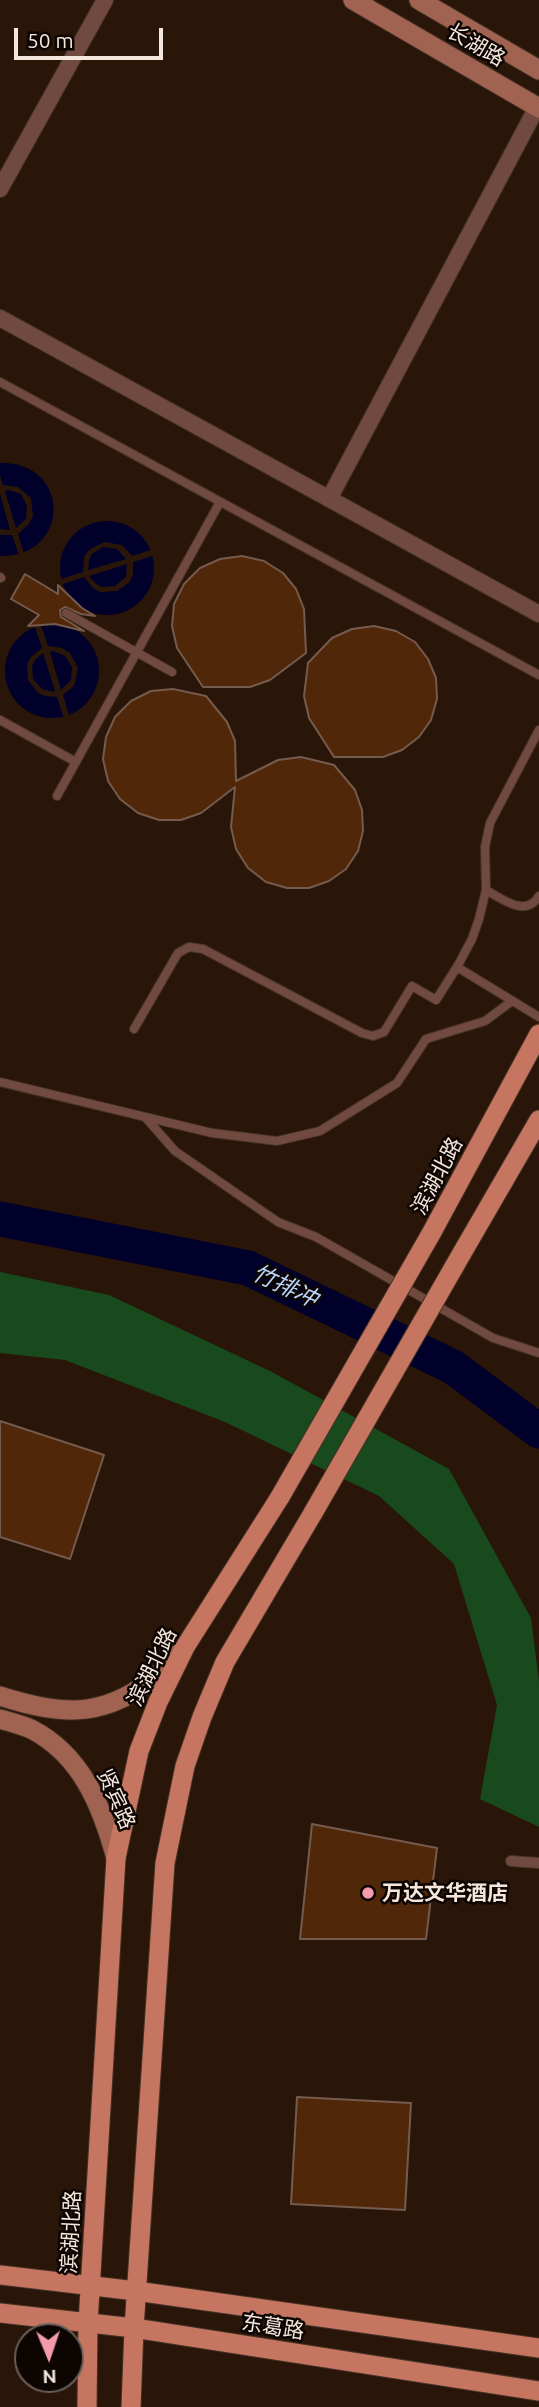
<!DOCTYPE html>
<html>
<head>
<meta charset="utf-8">
<style>
	body { margin:0 }
	#map { position:relative; width:539px; height:2407px; overflow:hidden; background:#2a1509; font-family:Ubuntu,sans-serif }
	canvas { display:block }
	.north { position:absolute; left:14px; top:2323px; width:70px; height:70px; box-sizing:border-box; background:#0c0502; border:2px solid #695f5a; border-radius:50%; rotate:178deg; font-size:19px; font-weight:700; line-height:28px; text-align:center; color:#f5e6de }
	.north::after { content:''; display:block; margin:auto; width:24px; height:32px; background:#f39aab; clip-path:polygon(50% 0,100% 100%,50% 72%,0 100%) }
	.scale { position:absolute; left:14px; top:28px; width:149px; height:32px; box-sizing:border-box; border:4px solid #f5e6de; border-top:0; padding-left:9px; font-size:21px; line-height:24px; white-space:nowrap; color:#f5e6de; -webkit-text-stroke:5px #0c0502; paint-order:stroke }
</style>
</head>
<body>
<div id="map">
<canvas width="539" height="2407"></canvas>
<div class="north">N</div>
<div class="scale">50 m</div>
</div>
<script>
const c = document.querySelector('canvas').getContext('2d');
c.lineJoin = 'round';
function fill(path, color) { c.fillStyle = color; c.fill(path, 'evenodd'); }
function strokePath(path, color, width, dash) { c.strokeStyle = color; c.lineWidth = width; c.lineCap = dash ? 'butt' : 'round'; c.setLineDash(dash || []); c.stroke(path); }
function write(font, color, halo, rows, align = 'center') {
  c.font = font + ' Ubuntu,"Noto Sans SC",sans-serif'; c.lineWidth = 5; c.setLineDash([]); c.textBaseline = 'middle'; c.strokeStyle = halo; c.fillStyle = color; for (const [text, x, y, turn = 0] of rows) {
    c.save(); c.translate(x, y); c.rotate((+turn || 0) * Math.PI / 180); c.textAlign = isNaN(turn) ? turn : align; if (halo) c.strokeText(text, 0, 0); c.fillText(text, 0, 0); c.restore();
  }
}
const green = new Path2D(`
	M0 1272 109 1295 272 1372 449 1469 531 1618 539 1681V1827L480 1799 497 1705 454 1564 379 1496 225 1422 65 1360 0 1353Z`);
const water = new Path2D(`
	M0 463C71 461 72 557 0 556Z
	M60 568a47 47 0 1 1 94 0a47 47 0 1 1-94 0Z
	M5 671a47 47 0 1 1 94 0a47 47 0 1 1-94 0Z`);
const pier = new Path2D(`
	M0 476 3 485 18 487 31 498 33 516 29 524 18 534 25 557 20 558 12 535H0V529L10 530 0 494ZM8 490 21 494 27 506 26 519 16 528 5 491Z
	M104 542 122 545 132 556 154 549 156 555 133 562V574L130 582 117 591 100 592 93 588 84 577 60 585 58 580 83 572 84 557 89 550ZM103 547 117 549 126 559 88 570 89 560 92 554ZM127 564 126 577 115 586 102 587 96 584 89 576Z
	M40 622 48 646 62 648 70 653 78 668 74 686 63 695 70 718 64 719 57 697 45 696 38 693 28 680 27 664 31 657 42 648 34 624ZM53 651 65 656 72 667 71 680 61 690 50 652ZM43 653 55 691 54 692 42 689 33 679 32 666 35 660Z`);
const river = new Path2D(`
	M0 1219 248 1268 453 1367 539 1431`);
const building = new Path2D(`
	M242 556 264 561 283 573 296 589 304 609 306 653 270 680 250 687H203L177 648 172 626 174 604 184 584 200 568 220 559Z
	M25 574 58 594V585L82 608 95 616 81 614 65 607 60 610 61 617 84 631 55 624 28 626 39 615 11 599Z
	M374 626 396 631 415 642 428 659 436 678 437 699 431 720 419 737 402 750 383 757H334L309 718 304 696 308 663 332 638 352 629Z
	M173 689 206 696 227 722 235 741 236 781 278 760 301 757 334 765 355 790 362 810 363 831 358 851 346 869 329 881 309 888H287L266 882 248 868 236 849 231 827 235 787 201 813 181 820H159L138 813 120 799 108 781 103 759 106 737 115 717 131 701 151 691Z
	M0 1421 104 1455 70 1559 0 1537Z
	M312 1824 437 1848 426 1939H300Z
	M297 2097 411 2103 405 2210 291 2204Z`);
const service = new Path2D(`
	M0 382 539 675
	M0 577 1 578
	M66 613 172 672
	M0 720 76 762
	M539 730 490 823 485 847 486 890 479 919 472 939 457 967 539 1017
	M57 796 220 502
	M486 890C502 899 526 918 539 896
	M134 1029 178 953 189 947 203 949 362 1033 373 1036 384 1032 412 986 436 1000 457 967
	M0 1082 212 1133 277 1141 320 1131 397 1083 426 1039 485 1021 512 1001
	M145 1117 175 1151 278 1222 316 1237 493 1338 539 1353`);
const pedestrian = new Path2D(`
	M511 1861 539 1863`);
const minor = new Path2D(`
	M0 189 105 0
	M0 318 539 614
	M329 499 537 107`);
const secondary = new Path2D(`
	M353 0 539 108
	M419 0 539 70
	M0 1696C57 1714 99 1720 150 1681 162 1673 171 1661 182 1651
	M0 1719C10 1722 22 1725 31 1729 82 1755 102 1807 116 1858`);
const primary = new Path2D(`
	M432 1232 539 1034
	M462 1253 539 1120
	M0 2275 136 2291 539 2348
	M0 2313 134 2328 539 2391
	M87 2407 88 2323 116 1858 139 1751 158 1702 185 1647 280 1497
	M131 2407 134 2328 165 1863 185 1766 202 1717 225 1662 313 1513`);
const primaryBridge = new Path2D(`
	M280 1497 432 1232
	M313 1513 462 1253`);
const markers = [
	[368,1893,7,"#f39aab"]
];
const streetNames = [
	["长湖路",476,45,30],
	["滨湖北路",437,1176,-62],
	["滨湖北路",152,1667,-64],
	["贤宾路",116,1799,66],
	["滨湖北路",71,2232,-87],
	["东葛路",273,2327,9]
];
const poiNames = [
	["万达文华酒店",382,1893]
];
const waterNames = [
	["竹排冲",285,1286,25]
];
fill(green, '#184a1e');
fill(water, '#00002b');
fill(pier, '#2a1509');
strokePath(river, '#00002b', 35);
fill(building, '#51270a');
strokePath(building, '#755b4d', 2);
strokePath(service, '#463227', 10);
strokePath(pedestrian, '#463227', 12);
strokePath(minor, '#463227', 18);
strokePath(secondary, '#463227', 21);
strokePath(primary, '#463227', 21);
strokePath(service, '#704a3f', 8);
strokePath(pedestrian, '#704a3f', 10);
strokePath(minor, '#704a3f', 16);
strokePath(secondary, '#a16351', 19);
strokePath(primary, '#c67660', 19);
strokePath(primaryBridge, '#463227', 21, []);
strokePath(primaryBridge, '#c67660', 19);
for (const [x, y, r, color] of markers) { const dot = new Path2D(); dot.arc(x, y, r, 0, 2 * Math.PI); c.fillStyle = color; c.fill(dot); strokePath(dot, '#0c0502', 2.5); }
write('21px', '#f5e6de', '#0c0502', streetNames);
write('bold 21px', '#f5e6de', '#0c0502', poiNames, 'left');
write('italic 23px', '#b9d4fb', '#0c0502', waterNames);
</script>
</body>
</html>
